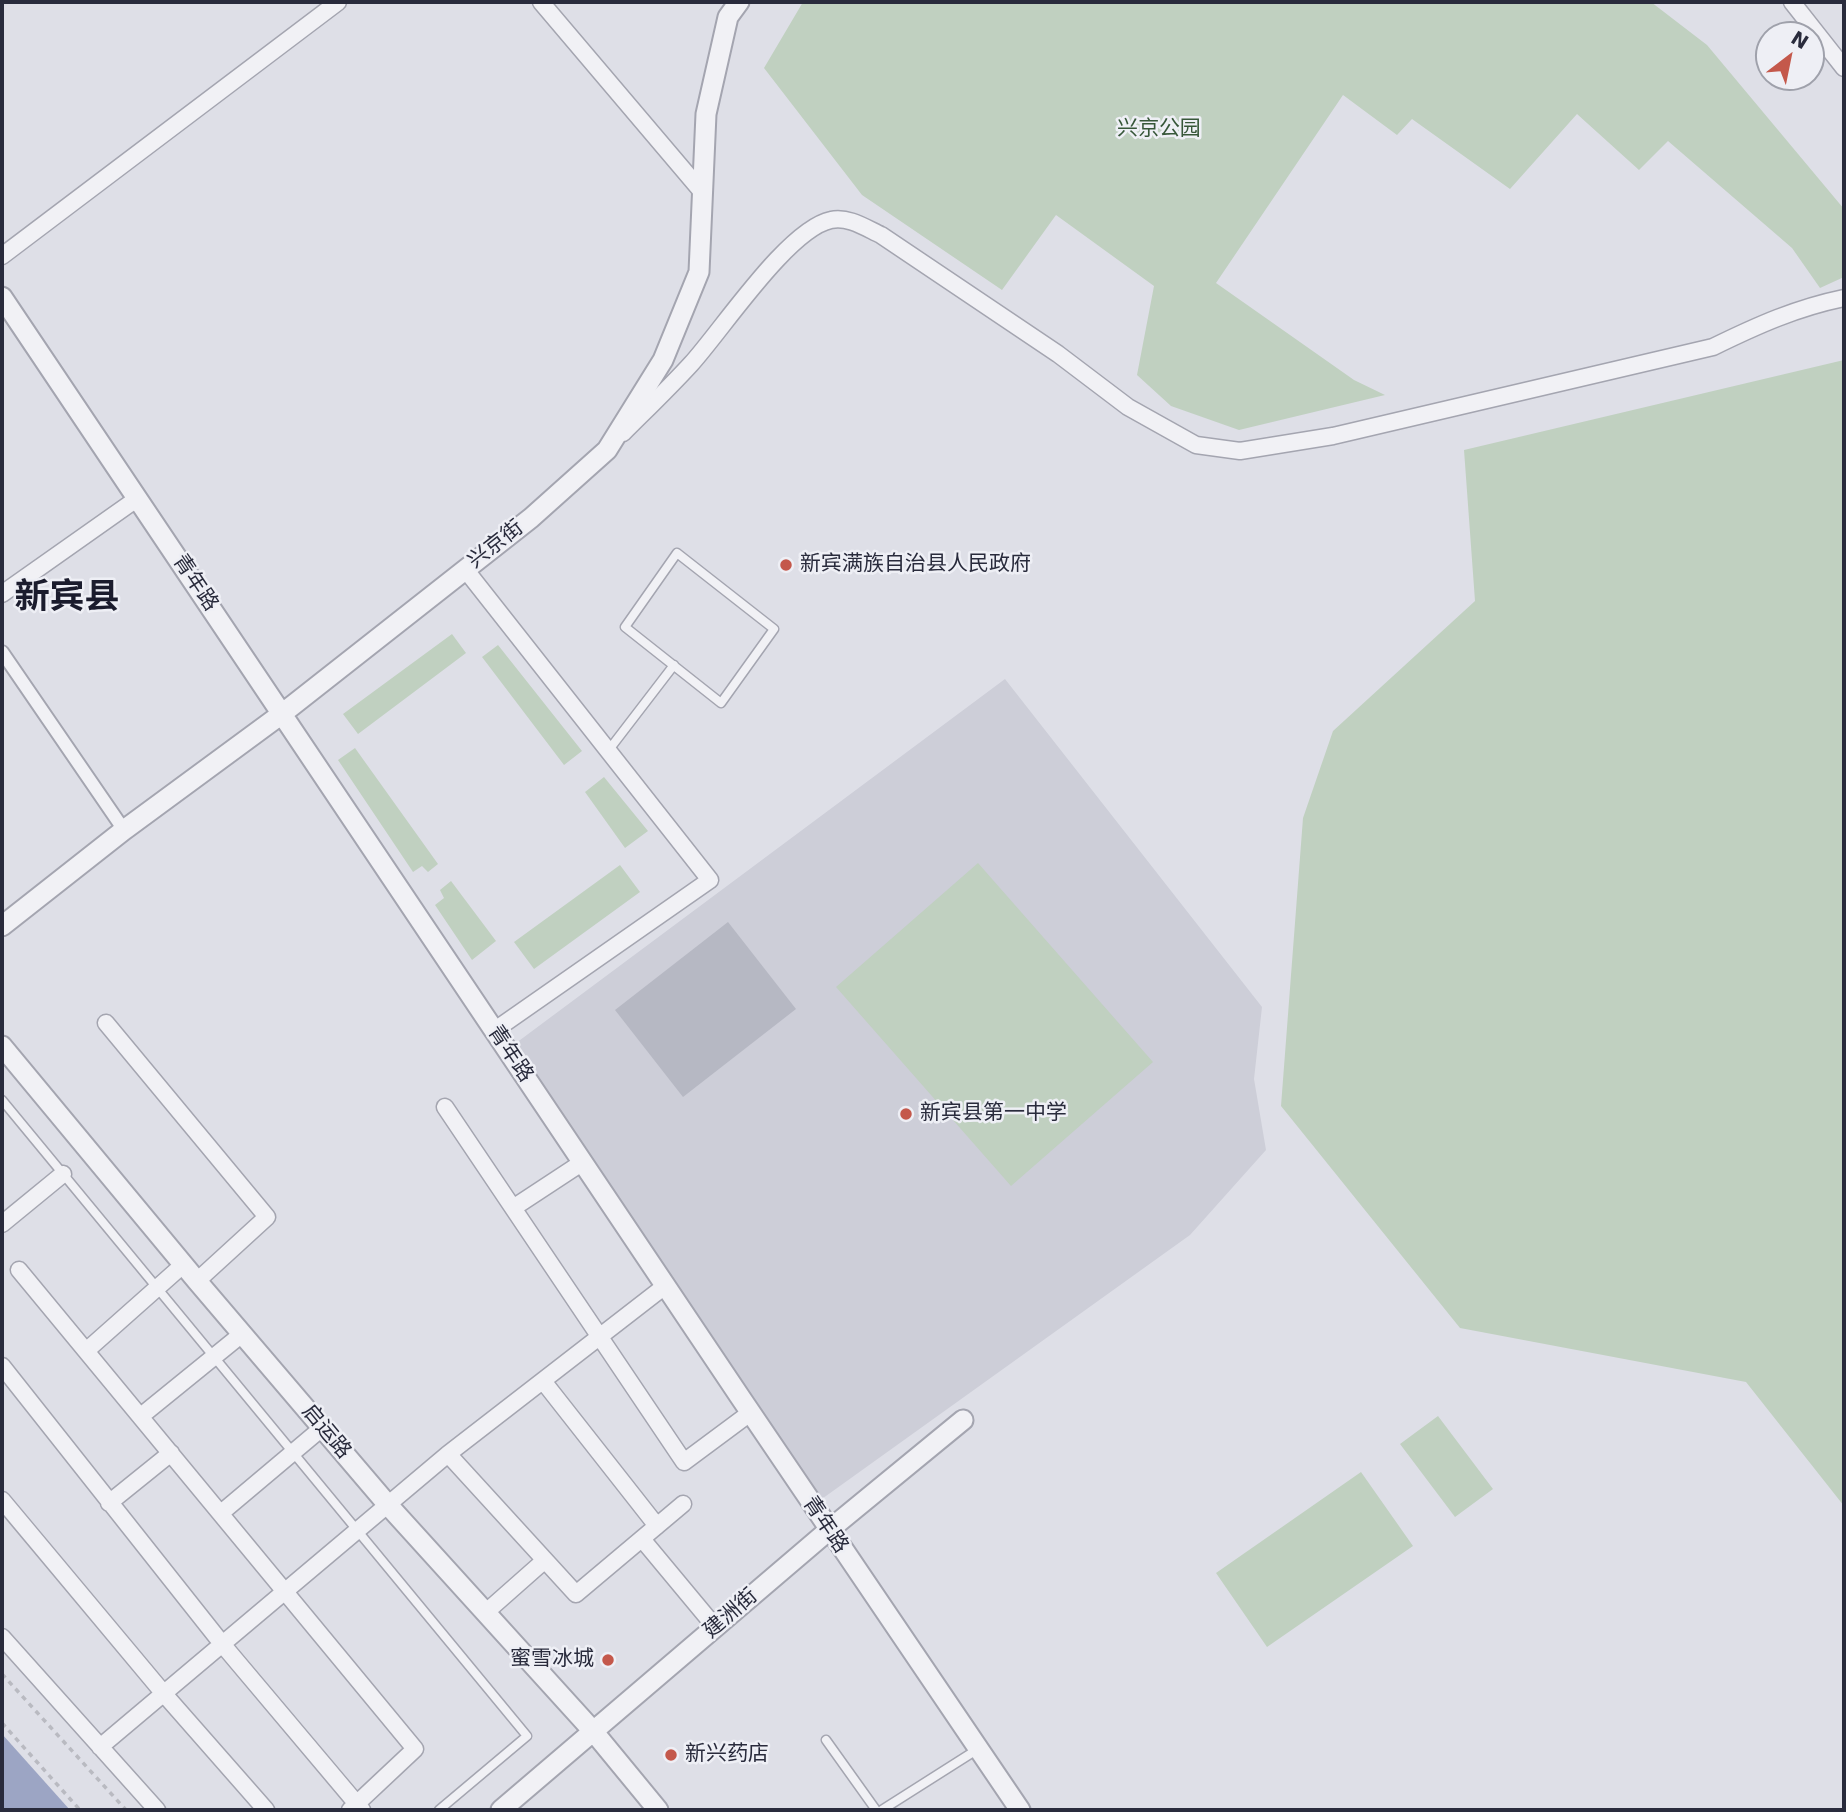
<!DOCTYPE html>
<html>
<head>
<meta charset="utf-8">
<style>
	body { margin:0 }
	#map { position:relative; width:1846px; height:1812px; overflow:hidden; background:#dedfe7; font-family:"DejaVu Sans",sans-serif }
	canvas { display:block }
	.frame { position:absolute; inset:0; border:4px solid #292b3c; pointer-events:none }
	.north { position:absolute; left:1755px; top:21px; width:70px; height:70px; box-sizing:border-box; background:#eeeff5; border:2px solid #9fa1ab; border-radius:50%; rotate:32deg; font-size:19px; font-weight:700; line-height:28px; text-align:center; color:#292b3c }
	.north::after { content:''; display:block; margin:auto; width:24px; height:32px; background:#c4584b; clip-path:polygon(50% 0,100% 100%,50% 72%,0 100%) }
</style>
</head>
<body>
<div id="map">
<canvas width="1846" height="1812"></canvas>
<div class="frame"></div>
<div class="north">N</div>
</div>
<script>
const c = document.querySelector('canvas').getContext('2d');
c.lineJoin = 'round';
function fill(path, color) { c.fillStyle = color; c.fill(path, 'evenodd'); }
function strokePath(path, color, width, dash) { c.strokeStyle = color; c.lineWidth = width; c.lineCap = dash ? 'butt' : 'round'; c.setLineDash(dash || []); c.stroke(path); }
function write(font, color, halo, rows, align = 'center') {
  c.font = font + ' "DejaVu Sans","Noto Sans SC",sans-serif'; c.lineWidth = 5; c.setLineDash([]); c.textBaseline = 'middle'; c.strokeStyle = halo; c.fillStyle = color; for (const [text, x, y, turn = 0] of rows) {
    c.save(); c.translate(x, y); c.rotate((+turn || 0) * Math.PI / 180); c.textAlign = isNaN(turn) ? turn : align; if (halo) c.strokeText(text, 0, 0); c.fillText(text, 0, 0); c.restore();
  }
}
const built = new Path2D(`
	M1005 679 1262 1007 1254 1079 1266 1150 1190 1235 812 1506 508 1049Z`);
const green = new Path2D(`
	M803 2H1651L1707 45 1844 209V277L1820 288 1792 248 1668 141 1639 170 1577 114 1510 189 1412 119 1397 135 1343 95 1216 283 1354 380 1385 395 1239 430 1171 406 1137 375 1154 286 1056 215 1002 290 862 195 764 68Z
	M1844 360V1506L1746 1382 1460 1328 1281 1106 1303 818 1333 731 1475 601 1464 450Z
	M452 634 466 653 358 734 343 714Z
	M498 645 582 751 564 765 482 657Z
	M355 748 438 864 428 872 422 866 413 872 338 760Z
	M604 777 648 831 625 848 585 792Z
	M978 863 1153 1062 1011 1186 836 987Z
	M620 865 640 892 534 969 514 942Z
	M451 881 496 941 472 960 435 905 444 898 440 890Z
	M1438 1416 1493 1489 1455 1517 1400 1444Z
	M1361 1472 1413 1546 1267 1647 1216 1573Z`);
const water = new Path2D(`
	M2 1734 70 1810H2Z`);
const building = new Path2D(`
	M728 922 796 1009 683 1097 615 1010Z`);
const path = new Path2D(`
	M2 1674 126 1810
	M2 1723 80 1810`);
const service = new Path2D(`
	M677 553 774 629 721 703 625 627Z
	M608 751 674 665
	M2 1100 527 1736 439 1810
	M826 1740 876 1810
	M882 1810 978 1749`);
const pedestrian = new Path2D(`
	M2 652 124 830`);
const minor = new Path2D(`
	M541 2 703 193
	M1792 2 1844 68
	M2 256 338 2
	M623 433C646 410 669 388 691 364 722 330 788 229 831 220 848 216 866 228 881 235L1058 354 1128 407 1196 445 1240 451 1333 436 1713 347C1758 325 1796 308 1844 298
	M465 569 710 880 495 1030
	M2 594 138 498
	M106 1023 267 1217 197 1281
	M445 1107 684 1462 750 1413
	M513 1208 583 1162
	M2 1224 63 1174
	M19 1270 415 1749 350 1810
	M86 1351 184 1264
	M2 1366 223 1645 362 1810
	M543 1381 657 1526
	M141 1416 242 1334
	M448 1454 576 1594 683 1504
	M2 1500 165 1695 266 1810
	M109 1503 171 1453
	M221 1513 322 1428
	M642 1539 716 1628
	M485 1613 545 1560
	M2 1637 157 1810
	M100 1747 448 1454 665 1286`);
const tertiary = new Path2D(`
	M2 297C342 800 677 1308 1020 1810
	M2 926 124 830 283 713 531 518 607 450 663 360 699 272 706 114 728 17 739 2
	M2 1046 197 1281 388 1505 593 1731 658 1810
	M501 1810 829 1530 963 1420`);
const markers = [
	[786,565,7,"#c4584b"],
	[906,1114,7,"#c4584b"],
	[608,1660,7,"#c4584b"],
	[671,1755,7,"#c4584b"]
];
const parkNames = [
	["兴京公园",1159,130]
];
const streetNames = [
	["兴京街",496,545,-38],
	["青年路",195,583,56],
	["青年路",510,1054,56],
	["启运路",326,1432,50],
	["青年路",825,1525,56],
	["建洲街",731,1614,-41]
];
const poiNames = [
	["新宾满族自治县人民政府",800,565],
	["新宾县第一中学",920,1114],
	["蜜雪冰城",594,1660,"right"],
	["新兴药店",685,1755]
];
const townNames = [
	["新宾县",67,599]
];
fill(built, '#cdced8');
fill(green, '#c0d0c0');
fill(water, '#9ca5c4');
fill(building, '#b6b8c3');
strokePath(service, '#a4a5b0', 11);
strokePath(pedestrian, '#a4a5b0', 16);
strokePath(minor, '#a4a5b0', 19);
strokePath(tertiary, '#a4a5b0', 23);
strokePath(path, '#b9bac1', 3.5, [5, 5]);
strokePath(service, '#f1f1f5', 8);
strokePath(pedestrian, '#f1f1f5', 12);
strokePath(minor, '#f1f1f5', 16);
strokePath(tertiary, '#f1f1f5', 19);
for (const [x, y, r, color] of markers) { const dot = new Path2D(); dot.arc(x, y, r, 0, 2 * Math.PI); c.fillStyle = color; c.fill(dot); strokePath(dot, '#eeeff5', 2.5); }
write('21px', '#375739', '#eeeff5', parkNames);
write('21px', '#292b3c', '#eeeff5', streetNames);
write('21px', '#292b3c', '#eeeff5', poiNames, 'left');
write('bold 35px', '#1b1c2d', '#eeeff5', townNames);
</script>
</body>
</html>
